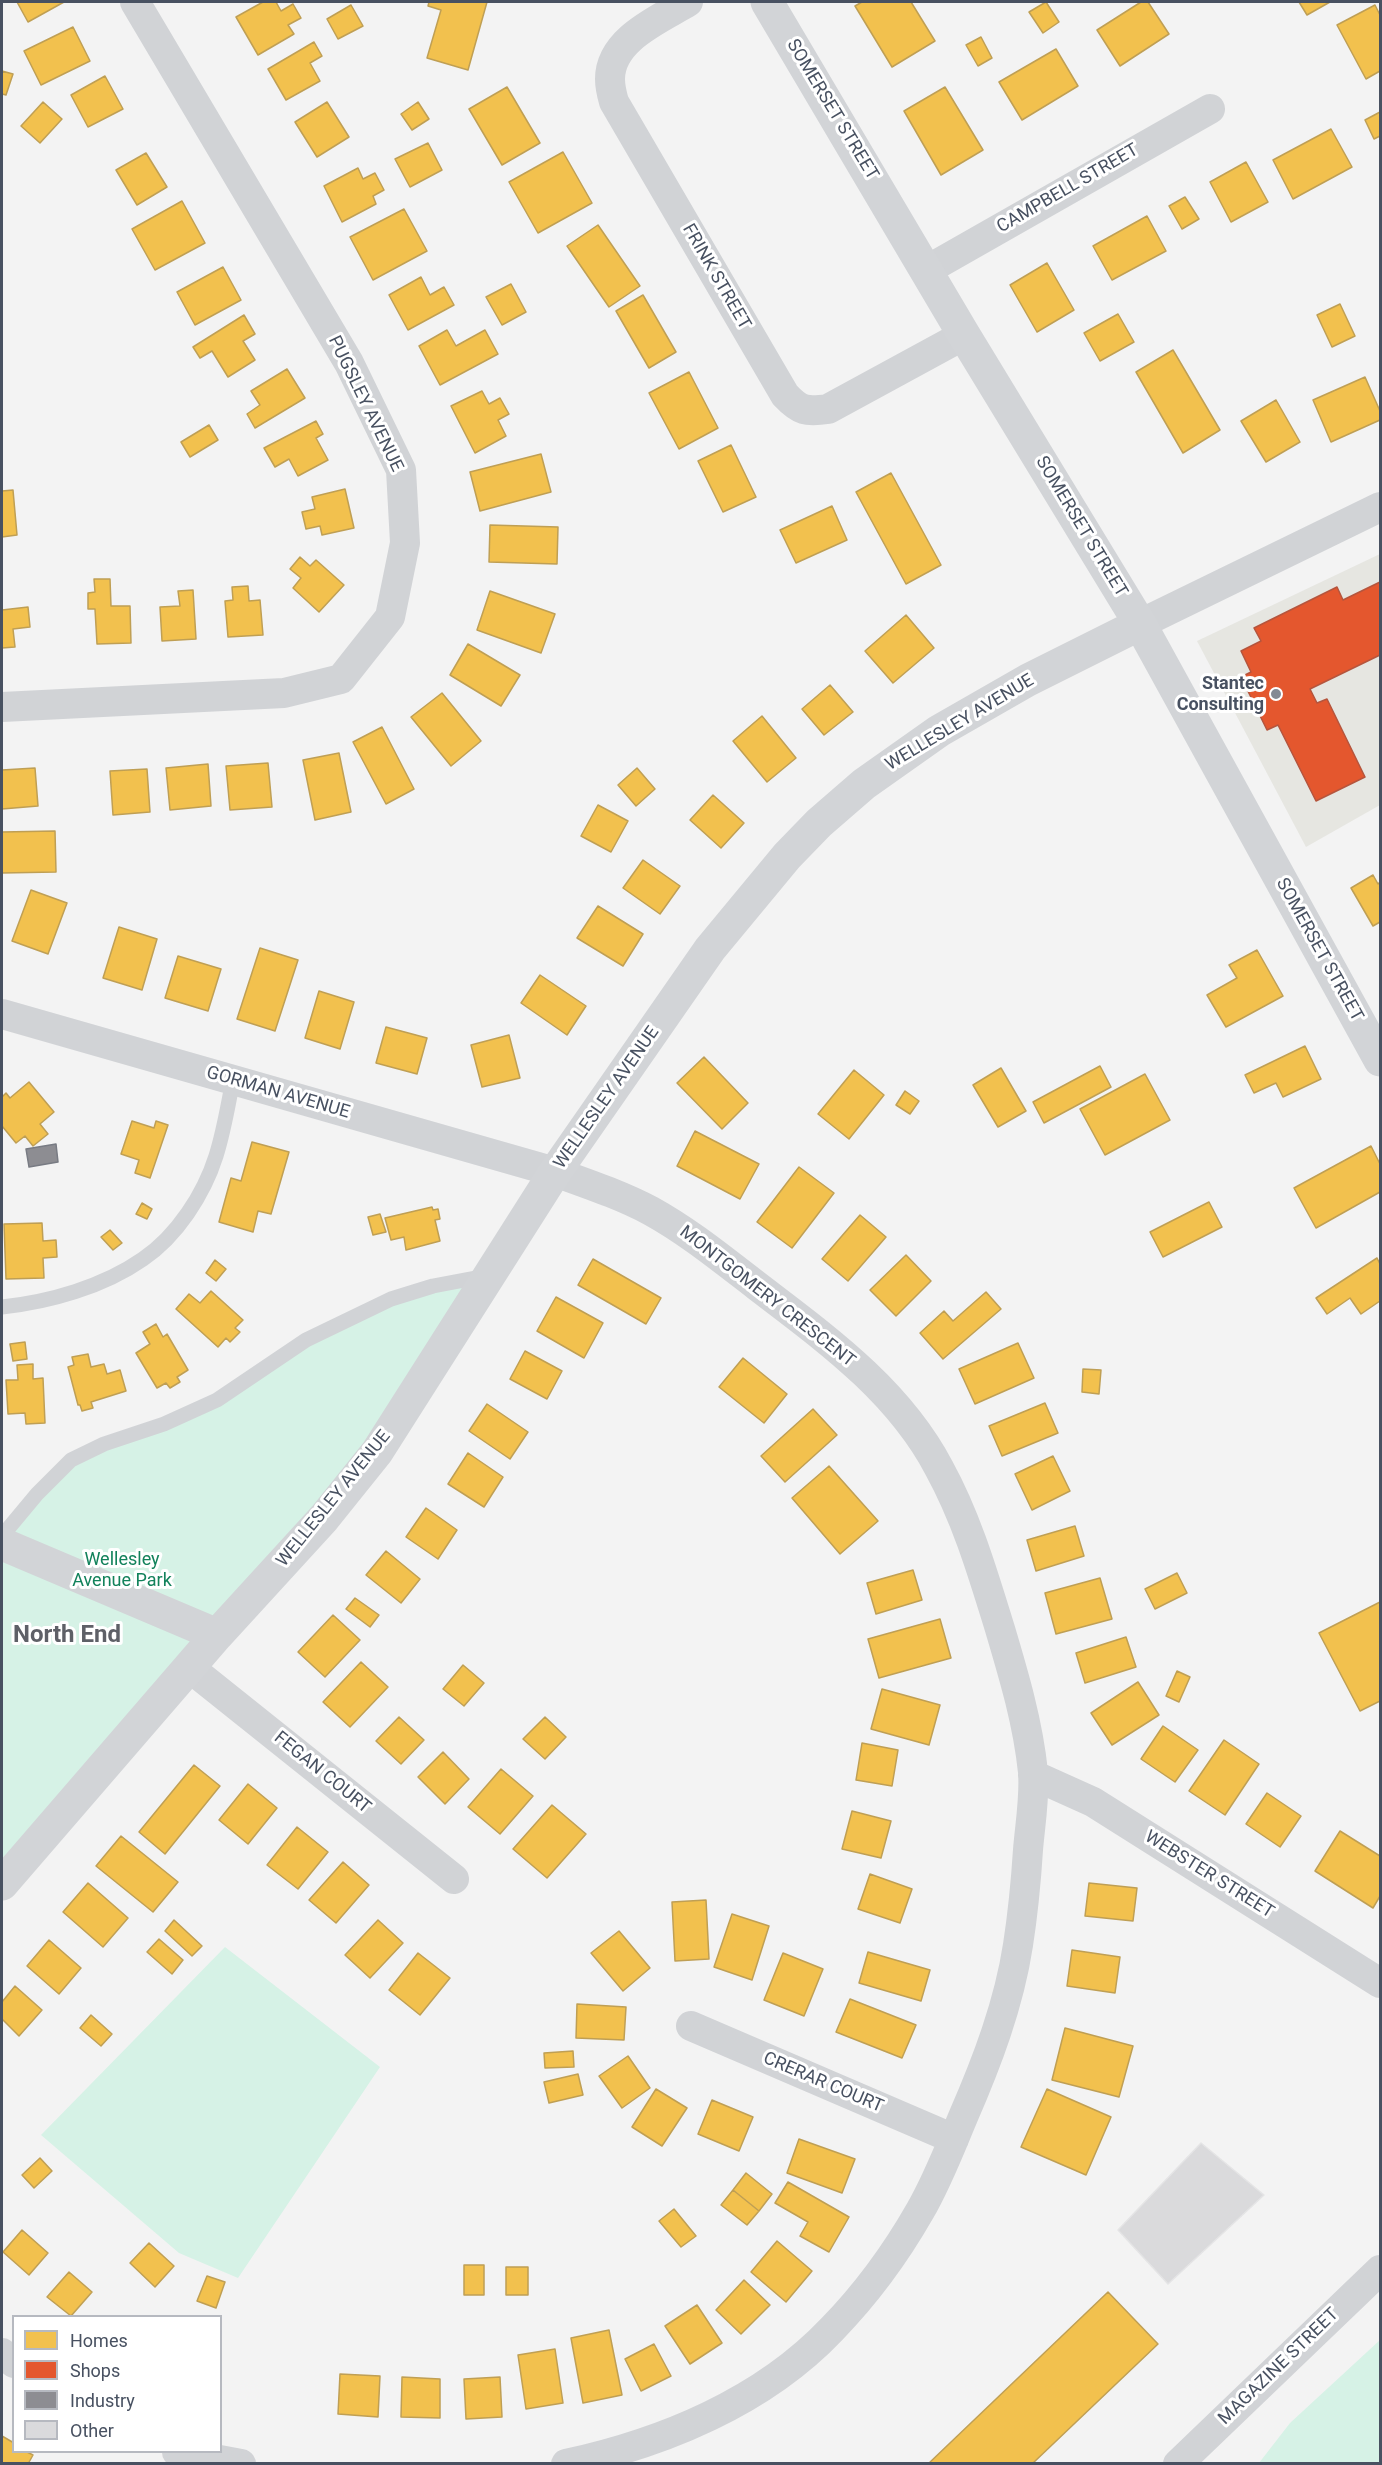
<!DOCTYPE html>
<html>
<head>
<meta charset="utf-8">
<style>
	body { margin:0 }
	#map { position:relative; width:1382px; height:2465px; overflow:hidden; background:#f3f3f3; font-family:Roboto,sans-serif }
	canvas { display:block }
	.frame { position:absolute; inset:0; border:3px solid #485161; pointer-events:none }
	.legend { position:absolute; left:12px; top:2315px; width:210px; height:138px; box-sizing:border-box; background:#fff; border:2px solid #b6b9c0; margin:0; padding:8px 10px; list-style:none; font-size:18px; color:#485161 }
	.legend li { display:flex; align-items:center; gap:12px; height:30px }
	.legend b { width:30px; border:2px solid #b6b9c0 }
</style>
</head>
<body>
<div id="map">
<canvas width="1382" height="2465"></canvas>
<div class="frame"></div>
<ul class="legend">
<li><b style="height:16px;background:#f2c14e"></b>Homes</li>
<li><b style="height:16px;background:#e4572e"></b>Shops</li>
<li><b style="height:16px;background:#8d8d92"></b>Industry</li>
<li><b style="height:16px;background:#dadadc"></b>Other</li>
</ul>
</div>
<script>
const c = document.querySelector('canvas').getContext('2d');
c.lineJoin = 'round';
function fill(path, color) { c.fillStyle = color; c.fill(path, 'evenodd'); }
function strokePath(path, color, width, dash) { c.strokeStyle = color; c.lineWidth = width; c.lineCap = dash ? 'butt' : 'round'; c.setLineDash(dash || []); c.stroke(path); }
function write(font, color, halo, rows, align = 'center') {
  c.font = font + ' Roboto,sans-serif'; c.lineWidth = 6; c.setLineDash([]); c.textBaseline = 'middle'; c.strokeStyle = halo; c.fillStyle = color; for (const [text, x, y, turn = 0] of rows) {
    c.save(); c.translate(x, y); c.rotate((+turn || 0) * Math.PI / 180); c.textAlign = isNaN(turn) ? turn : align; if (halo) c.strokeText(text, 0, 0); c.fillText(text, 0, 0); c.restore();
  }
}
const commercial = new Path2D(`
	M1380 554V805L1306 847 1197 641Z`);
const green = new Path2D(`
	M491 1275 377 1452 2 1884V1536L71 1460 164 1424 345 1320Z
	M225 1947 380 2067 238 2278 179 2253 41 2135Z
	M1380 2340V2463H1259L1290 2423Z`);
const homes = new Path2D(`
	M17 2H64L28 22Z
	M263 2H276L281 11 293 4 301 18 288 25 294 34 258 55 236 17Z
	M429 2H487L468 70 427 58 441 10 428 6Z
	M862 2H911L935 41 892 67 855 6Z
	M1046 2 1059 22 1043 33 1029 12Z
	M1141 2H1148L1169 34 1120 66 1097 30Z
	M1299 2H1330L1307 15Z
	M351 5 363 26 338 39 327 19Z
	M1375 5 1380 15V71L1366 79 1337 25Z
	M73 27 90 61 41 85 24 51Z
	M981 37 992 58 978 66 966 45Z
	M314 42 322 56 310 63 320 81 286 100 268 69Z
	M1056 49 1078 86 1022 120 999 82Z
	M2 71 13 74 6 95 2 94Z
	M105 76 123 109 88 127 71 95Z
	M507 87 540 143 502 165 469 109Z
	M945 87 983 150 941 175 904 111Z
	M43 102 62 119 40 143 21 126Z
	M327 102 349 137 317 157 295 122Z
	M418 102 429 119 412 130 401 114Z
	M1380 112V136L1374 139 1365 120Z
	M1331 129 1352 167 1293 199 1273 160Z
	M428 143 442 170 410 187 395 159Z
	M563 152 592 203 538 233 509 182Z
	M146 153 167 187 137 205 116 170Z
	M1246 162 1268 202 1231 222 1210 182Z
	M358 168 363 179 375 173 384 190 373 196 376 204 342 222 324 186Z
	M1185 197 1199 219 1182 229 1169 206Z
	M182 201 205 243 155 270 132 229Z
	M404 209 427 251 373 280 350 237Z
	M1147 216 1166 251 1112 280 1093 246Z
	M598 225 640 286 609 307 567 246Z
	M1047 263 1074 310 1037 332 1010 285Z
	M223 267 241 300 195 325 177 292Z
	M421 277 430 295 444 287 454 305 408 330 389 295Z
	M511 284 526 312 502 325 486 297Z
	M643 295 676 352 649 368 616 311Z
	M1340 304 1355 336 1332 347 1317 315Z
	M1118 314 1134 342 1100 361 1084 333Z
	M244 315 255 334 243 341 255 360 228 377 212 351 200 358 193 347Z
	M447 330 456 346 485 330 498 354 440 385 419 346Z
	M1173 350 1220 430 1183 453 1136 372Z
	M287 369 305 398 255 428 247 414 260 405 251 391Z
	M689 372 718 428 679 449 649 393Z
	M1365 377 1380 411V420L1331 442 1313 400Z
	M482 391 489 404 500 398 509 414 498 420 506 436 475 453 451 406Z
	M1276 400 1300 442 1266 462 1241 421Z
	M316 421 323 434 316 438 328 460 298 476 289 459 275 467 264 448Z
	M209 425 218 440 190 457 181 442Z
	M731 445 756 497 723 512 698 461Z
	M541 454 551 492 480 511 470 472Z
	M891 473 941 565 906 584 856 492Z
	M345 489 354 528 322 535 320 526 306 529 302 512 315 509 312 497Z
	M13 490 17 535 2 537V491Z
	M832 506 847 540 796 563 780 530Z
	M490 525 558 527 557 564 489 562Z
	M300 557 310 566 316 560 344 585 319 612 293 588 301 578 290 569Z
	M94 579H110L111 606H130L131 643 97 644 95 609H88V593L95 592Z
	M248 586 249 601 260 600 263 635 228 637 225 601 233 600 232 587Z
	M193 590 196 639 162 641 160 607 180 606 178 591Z
	M490 591 555 614 541 653 477 630Z
	M28 607 30 627 13 629 15 647 2 648V610Z
	M906 615 934 648 893 683 865 651Z
	M468 644 520 675 501 706 450 675Z
	M830 685 853 712 824 735 802 709Z
	M442 693 481 741 451 766 411 717Z
	M762 716 796 758 767 782 733 741Z
	M382 727 414 789 386 804 353 742Z
	M339 753 351 812 315 820 303 760Z
	M268 763 272 807 230 810 226 766Z
	M208 764 211 806 170 810 166 768Z
	M35 768 38 806 2 809V770Z
	M637 768 655 789 636 806 618 785Z
	M147 769 150 812 113 815 110 771Z
	M713 795 744 823 721 848 690 820Z
	M598 805 628 821 611 852 581 836Z
	M55 831 56 872 2 873V832Z
	M643 860 680 886 660 914 623 888Z
	M1373 875 1378 884 1380 882V922L1373 926 1351 888Z
	M31 890 67 903 48 954 12 941Z
	M598 906 643 934 623 966 577 938Z
	M119 927 157 939 142 990 103 978Z
	M260 948 298 960 275 1031 237 1019Z
	M1257 950 1283 996 1226 1027 1207 995 1237 978 1229 965Z
	M178 956 221 969 208 1011 165 998Z
	M540 975 586 1006 567 1035 521 1003Z
	M319 991 354 1002 340 1049 305 1038Z
	M386 1027 427 1038 417 1074 376 1063Z
	M509 1035 520 1078 482 1087 471 1045Z
	M1305 1046 1321 1079 1283 1097 1276 1083 1254 1093 1245 1075Z
	M704 1057 748 1103 722 1129 677 1083Z
	M1100 1066 1111 1087 1044 1123 1033 1102Z
	M1001 1068 1026 1111 998 1127 973 1085Z
	M854 1070 884 1095 849 1139 818 1114Z
	M1145 1074 1170 1120 1105 1155 1080 1109Z
	M29 1082 54 1112 40 1124 48 1134 33 1146 25 1136 16 1143 2 1126V1097L6 1093 10 1098Z
	M905 1091 919 1101 910 1114 896 1105Z
	M132 1121 154 1128 156 1121 168 1125 150 1178 135 1173 139 1160 121 1154Z
	M695 1131 759 1164 740 1199 677 1166Z
	M252 1142 289 1152 271 1214 258 1211 253 1232 219 1222 231 1178 241 1181Z
	M1371 1146 1380 1164V1192L1316 1228 1294 1188Z
	M799 1167 834 1193 792 1248 757 1222Z
	M1209 1202 1222 1227 1163 1257 1150 1232Z
	M142 1203 152 1209 147 1219 136 1214Z
	M432 1207 433 1210 438 1209 440 1219 435 1220 440 1241 406 1250 404 1237 391 1240 385 1218Z
	M380 1214 386 1232 373 1235 368 1217Z
	M860 1215 886 1237 848 1281 822 1259Z
	M42 1223 43 1241 56 1240 57 1257 43 1258 44 1278 6 1279 4 1224Z
	M110 1230 122 1243 113 1250 101 1237Z
	M906 1255 931 1281 896 1316 870 1290Z
	M1377 1258 1380 1264V1301L1361 1314 1350 1298 1327 1314 1316 1298Z
	M593 1259 661 1298 646 1324 578 1285Z
	M215 1260 226 1269 216 1281 206 1273Z
	M211 1291 243 1320 235 1328 240 1332 230 1342 226 1338 218 1347 176 1309 189 1294 200 1303Z
	M986 1292 1001 1309 943 1359 920 1333 944 1311 953 1321Z
	M556 1297 603 1323 584 1358 537 1331Z
	M156 1324 163 1337 167 1334 188 1370 177 1377 180 1382 170 1388 166 1383 157 1388 136 1353 150 1344 143 1332Z
	M25 1342 27 1359 13 1361 10 1344Z
	M1018 1343 1034 1378 975 1404 959 1369Z
	M525 1351 562 1371 547 1399 510 1379Z
	M88 1354 91 1367 104 1364 107 1374 120 1370 126 1391 91 1402 93 1408 82 1411 80 1405H78L68 1367 74 1365 72 1357Z
	M743 1358 787 1394 764 1423 719 1387Z
	M33 1364V1379L43 1378 45 1423 26 1424 25 1413 8 1414 6 1380H18L17 1365Z
	M1083 1369 1101 1370 1099 1394 1082 1392Z
	M1045 1403 1058 1433 1002 1456 989 1426Z
	M487 1404 528 1432 510 1459 469 1431Z
	M813 1409 837 1435 785 1482 761 1456Z
	M468 1453 503 1477 484 1507 448 1484Z
	M1053 1456 1070 1491 1032 1510 1015 1474Z
	M829 1466 878 1521 840 1554 792 1498Z
	M426 1508 457 1530 438 1559 406 1537Z
	M1075 1526 1084 1556 1036 1571 1027 1540Z
	M386 1551 420 1579 401 1603 366 1575Z
	M913 1570 922 1600 876 1614 867 1583Z
	M1177 1573 1187 1593 1155 1609 1145 1589Z
	M1100 1578 1112 1619 1056 1634 1045 1593Z
	M355 1598 379 1615 370 1627 346 1609Z
	M1380 1602V1701L1360 1711 1319 1633Z
	M333 1615 360 1640 325 1677 298 1652Z
	M940 1619 951 1658 879 1678 868 1639Z
	M1126 1637 1136 1667 1085 1683 1076 1653Z
	M361 1662 388 1687 350 1727 323 1702Z
	M463 1665 484 1683 464 1706 443 1689Z
	M1177 1671 1190 1677 1179 1702 1166 1696Z
	M1138 1682 1159 1715 1112 1745 1091 1713Z
	M882 1689 940 1705 929 1745 871 1729Z
	M399 1717 424 1740 401 1764 376 1741Z
	M545 1717 566 1737 545 1759 523 1739Z
	M1163 1726 1198 1750 1175 1782 1141 1759Z
	M1224 1740 1259 1764 1225 1815 1189 1791Z
	M862 1743 898 1750 892 1786 856 1780Z
	M443 1752 469 1779 445 1804 418 1777Z
	M194 1765 220 1786 165 1854 139 1832Z
	M501 1769 533 1796 500 1834 468 1807Z
	M248 1784 277 1808 248 1844 219 1820Z
	M1267 1793 1301 1816 1280 1847 1246 1824Z
	M552 1805 586 1834 547 1878 513 1849Z
	M852 1811 891 1821 881 1858 842 1849Z
	M297 1827 328 1852 298 1889 267 1865Z
	M1340 1831 1380 1856V1896L1373 1908 1315 1871Z
	M121 1836 178 1882 153 1912 96 1866Z
	M343 1862 369 1885 336 1923 309 1900Z
	M870 1874 912 1889 900 1923 858 1909Z
	M88 1883 128 1918 103 1947 63 1912Z
	M1089 1883 1137 1888 1133 1921 1085 1916Z
	M706 1900 709 1959 675 1961 672 1902Z
	M732 1914 769 1926 752 1980 714 1967Z
	M174 1920 202 1946 192 1956 165 1931Z
	M378 1920 403 1943 370 1978 345 1955Z
	M619 1931 650 1968 623 1991 591 1953Z
	M159 1939 183 1960 172 1974 147 1952Z
	M49 1940 81 1968 59 1994 27 1966Z
	M1072 1950 1120 1957 1115 1993 1067 1986Z
	M868 1952 930 1970 921 2001 859 1983Z
	M418 1953 450 1978 420 2015 389 1990Z
	M783 1953 823 1969 804 2016 764 2000Z
	M15 1986 42 2010 19 2036 2 2019V2002Z
	M850 1999 916 2025 902 2058 836 2032Z
	M577 2004 626 2007 624 2040 576 2038Z
	M91 2015 112 2034 101 2046 80 2028Z
	M1065 2028 1133 2046 1119 2097 1052 2080Z
	M573 2051 574 2067 545 2068 544 2053Z
	M628 2056 650 2088 622 2108 599 2076Z
	M578 2074 583 2095 549 2103 544 2082Z
	M656 2089 687 2108 662 2146 632 2127Z
	M1047 2089 1111 2117 1086 2175 1021 2147Z
	M712 2100 753 2117 739 2151 698 2134Z
	M799 2139 855 2159 842 2193 787 2173Z
	M40 2158 52 2171 34 2188 22 2175Z
	M746 2173 772 2194 759 2211 733 2190Z
	M788 2182 849 2217 829 2252 800 2236 808 2222 775 2203Z
	M733 2190 759 2211 747 2225 721 2205Z
	M674 2209 696 2236 681 2247 659 2221Z
	M22 2230 48 2253 29 2275 3 2252Z
	M777 2241 812 2271 786 2302 751 2272Z
	M149 2243 174 2266 155 2287 130 2263Z
	M464 2265H484V2295H464Z
	M506 2267H528V2295H506Z
	M69 2272 92 2292 71 2316 47 2297Z
	M207 2276 225 2282 216 2308 197 2301Z
	M744 2280 770 2305 741 2334 716 2310Z
	M1108 2292 1158 2344 1032 2464H928Z
	M697 2305 722 2343 690 2364 665 2326Z
	M609 2330 622 2395 583 2403 571 2338Z
	M654 2344 671 2376 641 2391 625 2359Z
	M555 2349 563 2403 526 2409 518 2355Z
	M340 2374 380 2376 378 2417 338 2414Z
	M402 2377 440 2379V2418L401 2417Z
	M500 2377 502 2417 466 2419 464 2379Z
	M2 2436 14 2443V2452H27L33 2455 28 2464H2Z`);
const shops = new Path2D(`
	M1380 582V655L1310 689 1317 703 1327 699 1365 777 1316 801 1278 725 1267 730 1241 677 1251 672 1241 651 1261 641 1254 628 1337 587 1343 600Z`);
const industry = new Path2D(`
	M56 1144 58 1162 29 1167 26 1149Z`);
const building = new Path2D(`
	M1201 2143 1264 2195 1168 2284 1118 2230Z`);
const lane = new Path2D(`
	M2 1307C49 1302 103 1287 143 1259 177 1236 204 1194 216 1156 224 1131 228 1105 233 1080
	M2 1536 37 1494 71 1460 104 1444 164 1424 217 1400 306 1340 391 1299 433 1286 486 1276`);
const street = new Path2D(`
	M688 2C660 19 610 39 610 79 610 86 612 95 614 102L785 395C800 411 806 412 828 409L964 335
	M927 270 1210 109
	M1140 624 1380 507
	M2 707 284 693 341 679 390 617 405 543 401 470 349 363 135 2
	M2 1014 555 1172C588 1184 621 1195 651 1211 689 1232 723 1260 757 1286 825 1338 898 1390 939 1468 967 1519 983 1574 1000 1629 1014 1676 1028 1723 1033 1772 1035 1797 1030 1825 1028 1850 1026 1881 1023 1913 1018 1945 1009 2004 987 2062 963 2117 950 2148 937 2182 920 2211 896 2253 866 2294 832 2329 763 2402 663 2443 566 2464
	M190 1668 454 1879
	M1033 1775 1093 1802 1380 1983
	M691 2026 954 2139
	M2 2353 14 2363
	M177 2452 241 2464
	M1178 2464 1380 2270`);
const secondary = new Path2D(`
	M767 2 964 335 1140 624 1380 1060
	M2 1544 217 1635
	M2 1884 217 1635 324 1518 377 1452 555 1172 710 949 787 856 819 823 864 784 939 731 1028 680 1140 624`);
const markers = [
	[1276,694,6,"#848a94"]
];
const streetNames = [
	["SOMERSET STREET",832,110,59],
	["CAMPBELL STREET",1068,189,-30],
	["FRINK STREET",716,277,60],
	["PUGSLEY AVENUE",365,404,64],
	["SOMERSET STREET",1081,527,59],
	["WELLESLEY AVENUE",960,723,-31],
	["SOMERSET STREET",1319,950,61],
	["GORMAN AVENUE",278,1093,16],
	["WELLESLEY AVENUE",607,1098,-55],
	["MONTGOMERY CRESCENT",767,1297,38],
	["WELLESLEY AVENUE",334,1499,-51],
	["FEGAN COURT",322,1773,39],
	["WEBSTER STREET",1209,1875,32],
	["CRERAR COURT",823,2083,23],
	["MAGAZINE STREET",1279,2367,-44]
];
const poiNames = [
	["Stantec",1264,684],
	["Consulting",1264,705]
];
const parkNames = [
	["Wellesley",122,1560],
	["Avenue Park",122,1581]
];
const districtNames = [
	["North End",67,1636]
];
fill(commercial, '#e6e6e1');
fill(green, '#d6f2e6');
fill(homes, '#f2c14e');
strokePath(homes, '#bf9f54', 1.5);
fill(shops, '#e4572e');
strokePath(shops, '#b5553d', 1.5);
fill(industry, '#8d8d92');
strokePath(industry, '#787b83', 1.5);
fill(building, '#dadadc');
strokePath(building, '#e4e4e5', 1.5);
strokePath(lane, '#d1d3d6', 15);
strokePath(street, '#d1d3d6', 30);
strokePath(secondary, '#d2d4d7', 33);
for (const [x, y, r, color] of markers) { const dot = new Path2D(); dot.arc(x, y, r, 0, 2 * Math.PI); c.fillStyle = color; c.fill(dot); strokePath(dot, '#fff', 2); }
write('18px', '#485161', '#fff', streetNames);
write('bold 18px', '#485161', '#fff', poiNames, 'right');
write('18px', '#12825b', '#fff', parkNames);
write('bold 24px', '#5e6067', '#fff', districtNames);
</script>
</body>
</html>
